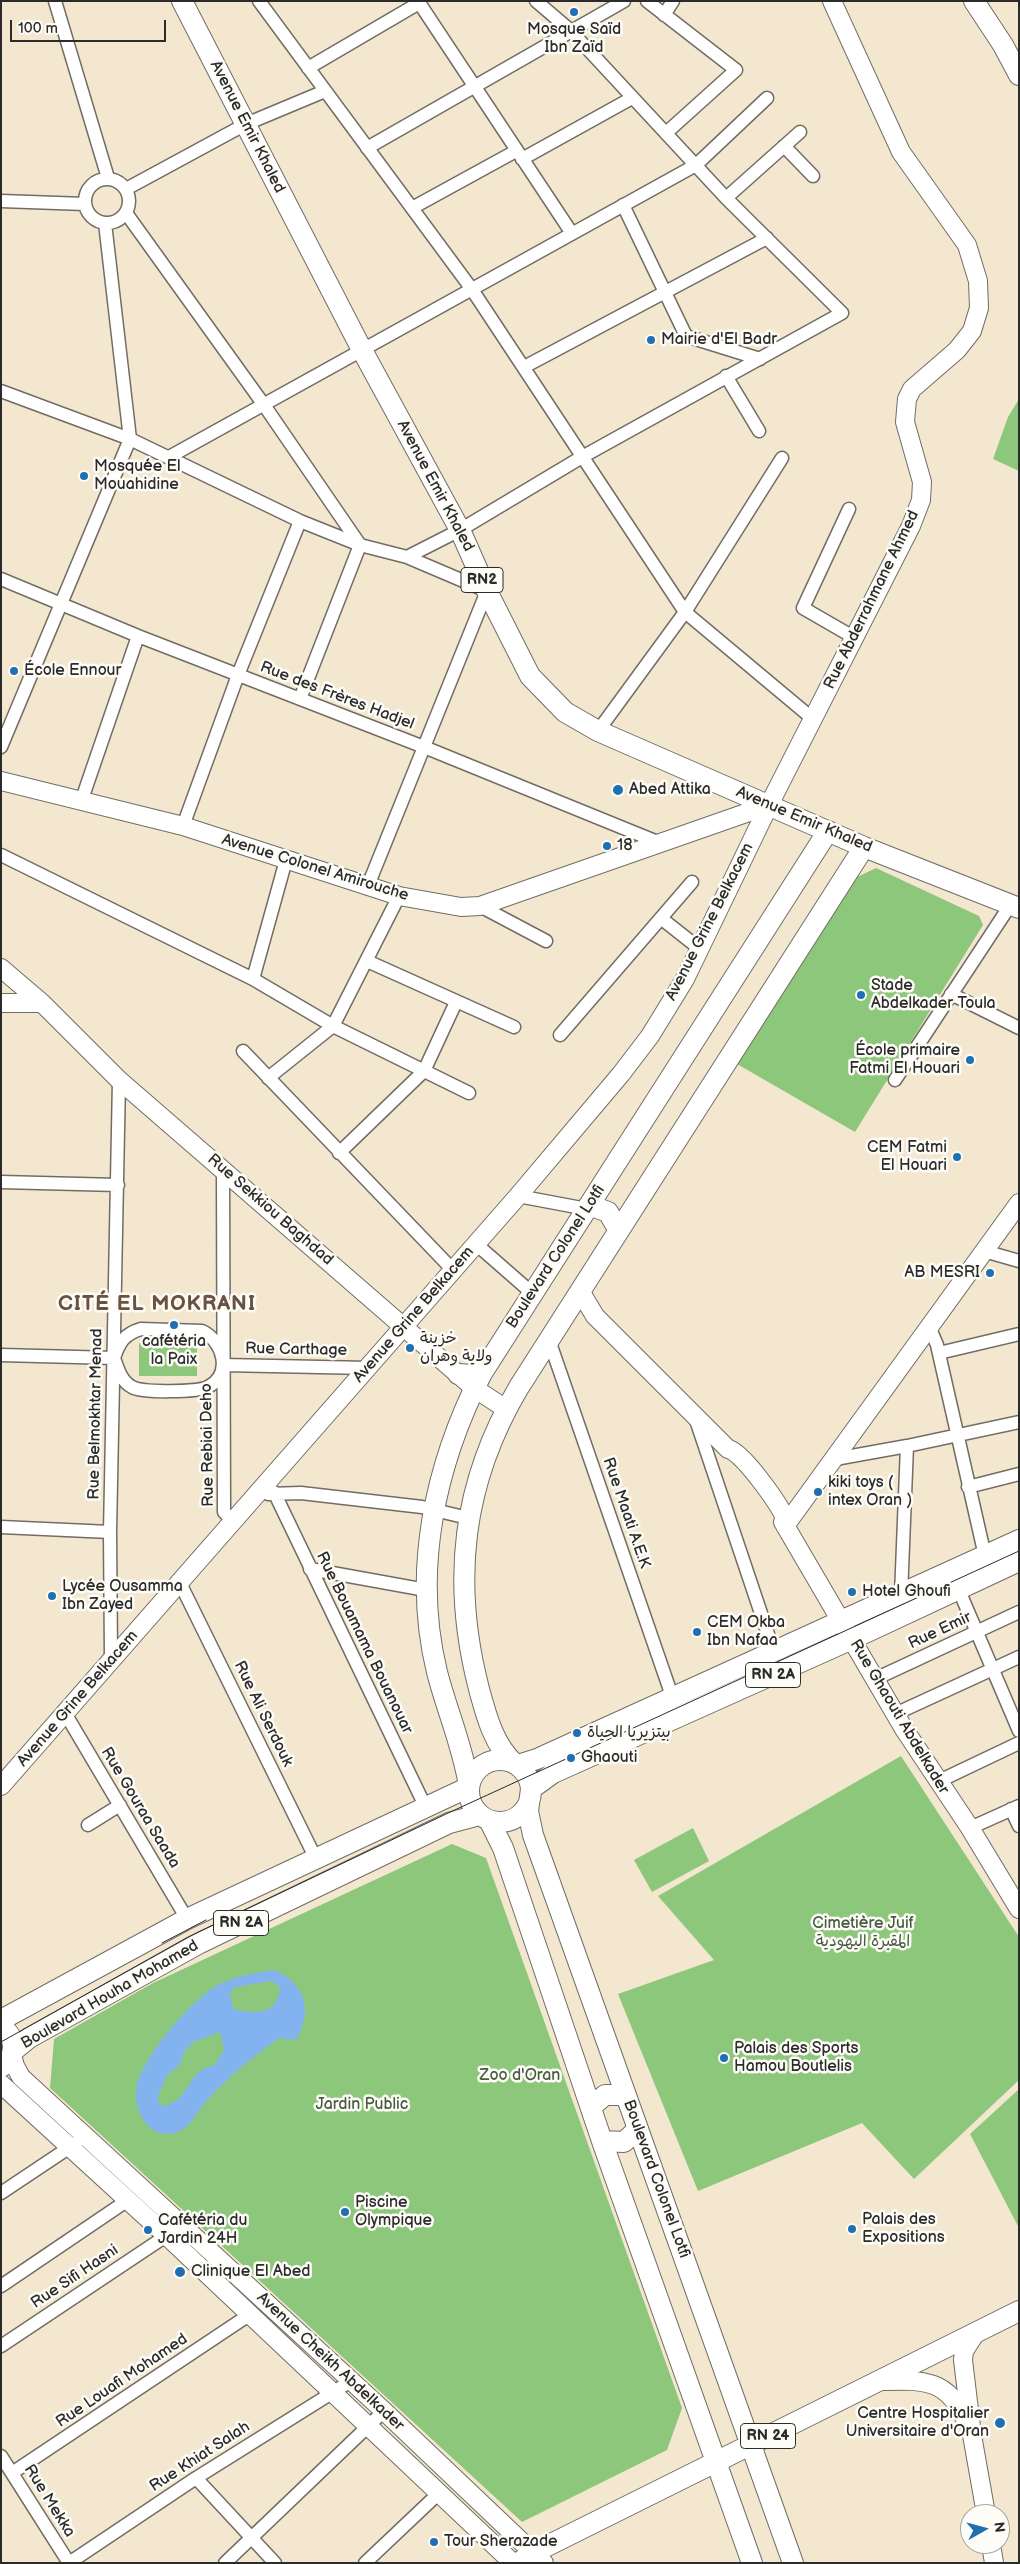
<!DOCTYPE html>
<html>
<head>
<meta charset="utf-8">
<style>
	body { margin:0 }
	#map { position:relative; width:1020px; height:2564px; overflow:hidden; background:#f3e7cf; font-family:"Balsamiq Sans",sans-serif }
	canvas { display:block }
	.frame { position:absolute; inset:0; border:2px solid #2b2b2b; pointer-events:none }
	.north { position:absolute; left:960px; top:2504px; width:50px; height:50px; box-sizing:border-box; background:#fdfcf7; border:1px solid #a9a8a5; border-radius:50%; rotate:83deg; font-size:14px; font-weight:700; line-height:20px; text-align:center; color:#2b2b2b }
	.north::after { content:''; display:block; margin:auto; width:18px; height:22px; background:#1f6fb2; clip-path:polygon(50% 0,100% 100%,50% 72%,0 100%) }
	.scale { position:absolute; left:10px; top:20px; width:156px; height:22px; box-sizing:border-box; border:2px solid #2b2b2b; border-top:0; padding-left:6px; font-size:15px; line-height:18px; white-space:nowrap; color:#2b2b2b; -webkit-text-stroke:4px #fdfcf7; paint-order:stroke }
</style>
</head>
<body>
<div id="map">
<canvas width="1020" height="2564"></canvas>
<div class="frame"></div>
<div class="north">N</div>
<div class="scale">100 m</div>
</div>
<script>
const c = document.querySelector('canvas').getContext('2d');
c.lineJoin = 'round';
function fill(path, color) { c.fillStyle = color; c.fill(path, 'evenodd'); }
function strokePath(path, color, width, dash) { c.strokeStyle = color; c.lineWidth = width; c.lineCap = dash ? 'butt' : 'round'; c.setLineDash(dash || []); c.stroke(path); }
function write(font, color, halo, rows, align = 'center') {
  c.font = font + ' "Balsamiq Sans","Playpen Sans Arabic",sans-serif'; c.lineWidth = 5; c.setLineDash([]); c.textBaseline = 'middle'; c.strokeStyle = halo; c.fillStyle = color; for (const [text, x, y, turn = 0] of rows) {
    c.save(); c.translate(x, y); c.rotate((+turn || 0) * Math.PI / 180); c.textAlign = isNaN(turn) ? turn : align; if (halo) c.strokeText(text, 0, 0); c.fillText(text, 0, 0); c.restore();
  }
}
const green = new Path2D(`
	M1019 399V471L993 459 1008 417Z
	M876 868 979 916 983 925 855 1132 737 1064 857 877Z
	M139 1343 197 1344V1376H139Z
	M901 1756 1019 1937V2080L914 2179 862 2123 698 2191 618 1994 714 1960 658 1896Z
	M693 1828 709 1861 652 1892 634 1860Z
	M452 1844 486 1858 682 2408 667 2450 522 2522 50 2088 54 2039 153 1983Z
	M1019 2089V2228L970 2134Z`);
const water = new Path2D(`
	M275 1970C306 1985 313 2010 296 2040L279 2038C253 2057 229 2076 207 2100 198 2110 192 2125 180 2131 150 2144 131 2110 137 2085 143 2057 194 1996 220 1984 238 1975 255 1973 275 1970ZM272 1981 280 1987C278 2016 255 2014 233 2009L230 1992 236 1987ZM220 2032 224 2050 215 2065C211 2066 206 2067 203 2069 187 2078 189 2100 164 2106L159 2104 158 2097 167 2075 180 2065 184 2052 193 2042Z`);
const street = new Path2D(`
	M55 1 108 178
	M259 1 471 288 685 612 813 719
	M418 1 571 232
	M647 1 736 70 666 133
	M664 15 673 1
	M308 68 419 3
	M784 146 813 176
	M367 148 624 1
	M522 159 632 98
	M85 201a22 22 0 1 1 44 0a22 22 0 1 1-44 0Z
	M126 189 246 124 325 91
	M726 198 800 132
	M1 201 85 204
	M623 205 686 336 760 359
	M412 208 516 151
	M126 213 264 405 360 545 300 699
	M524 367 767 238
	M726 376 759 431
	M1 391 130 439 300 521 360 545 407 557 460 530 582 457 842 313 726 198 570 30 536 1
	M169 457 696 165 767 98
	M849 509 803 608 855 638
	M1 579 138 636 424 747 660 843
	M598 731 685 612 782 458
	M1 747 130 439 105 223
	M81 802 138 636
	M183 826 238 675 300 521
	M1 855 253 979 333 1026 469 1093
	M367 888 487 591 407 557
	M480 906 546 941
	M662 919 700 949
	M367 961 514 1027
	M253 979 286 860
	M951 994 1019 1028
	M560 1035 692 882
	M243 1051 452 1269
	M268 1078 333 1026 399 896
	M895 1080 1011 904
	M339 1153 424 1071 456 1002
	M223 1171 224 1512 233 1522
	M1 1182 118 1185
	M518 1196 587 1209
	M476 1244 532 1293
	M984 1251 1019 1261
	M929 1326 937 1345 985 1556
	M141 1329 202 1331C223 1341 233 1374 208 1387 198 1392 142 1393 132 1387 121 1381 118 1369 114 1358 119 1343 124 1334 141 1329Z
	M549 1340 672 1696
	M939 1353 1019 1334
	M1 1355 114 1358
	M224 1365 368 1368
	M696 1420 774 1652
	M835 1459 907 1446 1019 1422
	M968 1487 1019 1474
	M274 1492 426 1808
	M268 1494 301 1493 422 1507 468 1518
	M1 1527 110 1532
	M310 1569 426 1590
	M180 1583 316 1859
	M958 1588 1019 1731
	M901 1595 907 1446
	M111 1658 110 1532 119 1080
	M875 1679 1019 1612
	M65 1713 187 1919
	M895 1714 1019 1657
	M937 1782 1019 1743
	M1011 1809 1019 1826
	M88 1825 120 1805
	M970 1828 1019 1806
	M1 2193 76 2143
	M1 2286 128 2200
	M1 2346 172 2232
	M1 2456 69 2563
	M12 2473 249 2315
	M196 2478 275 2563
	M69 2563 196 2478 351 2381
	M225 2563 384 2411
	M365 2563 439 2493`);
const secondary = new Path2D(`
	M1 781 183 826 399 896 461 907 480 906 769 805
	M1 968 42 1003 119 1080 474 1388 506 1409
	M1 1003H42
	M580 1291 595 1316 728 1449C742 1451 779 1504 785 1518L783 1522 904 1729 970 1828 1019 1909
	M785 1526 1019 1203
	M1 1786 518 1196 621 1074 650 1036 685 979 769 805 911 526 921 500 922 482 905 422 907 399 912 389 957 350 972 331 979 308 978 281 967 245 901 152 832 1
	M12 2055 15 2066 21 2077 384 2411 544 2563
	M1 2084 167 2236 513 2563
	M975 2334 964 2351 963 2360 972 2435 986 2514
	M881 2381C922 2380 948 2378 966 2421
	M991 2544 994 2563`);
const primary = new Path2D(`
	M182 1 362 350 460 530 487 591 530 676 565 712 598 731 864 847 1019 908
	M974 1 1003 45 1019 75
	M589 1205 608 1212 618 1229
	M458 1374 472 1375 482 1373
	M469 1791a31 31 0 1 1 62 0a31 31 0 1 1-62 0Z
	M515 1764C494 1746 486 1715 479 1689 451 1581 462 1483 519 1387L864 847
	M518 1765 537 1759 1019 1540
	M469 1786C463 1747 447 1711 437 1672 412 1570 435 1465 482 1373L828 831
	M490 1822 503 1848 603 2144 752 2563
	M1 2020 187 1919 469 1787
	M1 2027C17 2037 17 2057 1 2067
	M13 2051 29 2038 200 1943 449 1823 479 1815
	M591 2107 605 2095H626
	M603 2141 624 2142 638 2129
	M518 2563 533 2553 1019 2311
	M793 2563 533 1835 528 1811 531 1789 553 1773 852 1639 1019 1561`);
const tram = new Path2D(`
	M162 1943 206 1920
	M1 2042 188 1937 446 1814 1019 1551`);
const markers = [
	[574,12,5,"#1f6fb2"],
	[651,340,5,"#1f6fb2"],
	[84,476,5,"#1f6fb2"],
	[14,671,5,"#1f6fb2"],
	[618,790,6,"#1f6fb2"],
	[607,846,5,"#1f6fb2"],
	[861,995,5,"#1f6fb2"],
	[970,1060,5,"#1f6fb2"],
	[957,1157,5,"#1f6fb2"],
	[990,1273,5,"#1f6fb2"],
	[174,1325,5,"#1f6fb2"],
	[410,1348,5,"#1f6fb2"],
	[818,1492,5,"#1f6fb2"],
	[852,1592,5,"#1f6fb2"],
	[52,1596,5,"#1f6fb2"],
	[697,1632,5,"#1f6fb2"],
	[577,1733,5,"#1f6fb2"],
	[571,1758,5,"#1f6fb2"],
	[724,2058,5,"#1f6fb2"],
	[345,2212,5,"#1f6fb2"],
	[852,2229,5,"#1f6fb2"],
	[148,2230,5,"#1f6fb2"],
	[180,2272,6,"#1f6fb2"],
	[1000,2423,6,"#1f6fb2"],
	[434,2542,5,"#1f6fb2"]
];
const shields = [
	[482,580,42],
	[773,1675,55],
	[241,1923,55],
	[768,2436,55]
];
const shieldNames = [
	["RN2",482,580],
	["RN 2A",773,1675],
	["RN 2A",241,1923],
	["RN 24",768,2436]
];
const poiNames = [
	["Mosque Saïd",574,30,"center"],
	["Ibn Zaïd",574,48,"center"],
	["Mairie d'El Badr",661,340],
	["Mosquée El",94,467],
	["Mouahidine",94,485],
	["École Ennour",24,671],
	["Abed Attika",629,790],
	["18",617,846],
	["Stade",871,986],
	["Abdelkader Toula",871,1004],
	["École primaire",960,1051,"right"],
	["Fatmi El Houari",960,1069,"right"],
	["CEM Fatmi",947,1148,"right"],
	["El Houari",947,1166,"right"],
	["AB MESRI",980,1273,"right"],
	["خزينة",420,1339],
	["ولاية وهران",420,1357],
	["cafétéria",174,1342,"center"],
	["la Paix",174,1360,"center"],
	["kiki toys (",828,1483],
	["intex Oran )",828,1501],
	["Lycée Ousamma",62,1587],
	["Ibn Zayed",62,1605],
	["Hotel Ghoufi",862,1592],
	["CEM Okba",707,1623],
	["Ibn Nafaa",707,1641],
	["بيتزيريا الحياة",587,1733],
	["Ghaouti",581,1758],
	["Palais des Sports",734,2049],
	["Hamou Boutlelis",734,2067],
	["Piscine",355,2203],
	["Olympique",355,2221],
	["Palais des",862,2220],
	["Expositions",862,2238],
	["Cafétéria du",158,2221],
	["Jardin 24H",158,2239],
	["Clinique El Abed",191,2272],
	["Centre Hospitalier",989,2414,"right"],
	["Universitaire d'Oran",989,2432,"right"],
	["Tour Sherazade",444,2542]
];
const streetNames = [
	["Avenue Emir Khaled",247,127,63],
	["Avenue Emir Khaled",435,486,62],
	["Rue Abderrahmane Ahmed",872,600,-64],
	["Rue des Frères Hadjel",337,696,21],
	["Avenue Emir Khaled",804,820,23],
	["Avenue Colonel Amirouche",315,868,17],
	["Avenue Grine Belkacem",710,922,-63],
	["Rue Sekkiou Baghdad",270,1210,41],
	["Boulevard Colonel Lotfi",556,1257,-57],
	["Avenue Grine Belkacem",414,1315,-49],
	["Rue Carthage",296,1350,1],
	["Rue Belmokhtar Menad",96,1414,-89],
	["Rue Rebiai Deho",208,1445,-91],
	["Rue Maati A.E.K",626,1513,71],
	["Rue Emir",940,1631,-25],
	["Rue Bouamama Bouanouar",364,1643,64],
	["Avenue Grine Belkacem",78,1699,-49],
	["Rue Ali Serdouk",263,1714,64],
	["Rue Ghaouti Abdelkader",899,1717,59],
	["Rue Gouraa Saada",140,1808,59],
	["Boulevard Houha Mohamed",110,1995,-30],
	["Boulevard Colonel Lotfi",656,2179,70],
	["Rue Sifi Hasni",75,2277,-34],
	["Avenue Cheikh Abdelkader",330,2362,43],
	["Rue Louafi Mohamed",122,2381,-34],
	["Rue Khiat Salah",200,2457,-33],
	["Rue Mekka",49,2501,58]
];
const parkNames = [
	["Cimetière Juif",863,1924],
	["المقبرة اليهودية",863,1942],
	["Zoo d'Oran",520,2076],
	["Jardin Public",362,2105]
];
const districtNames = [
	["CITÉ EL MOKRANI",157,1305]
];
fill(green, '#8dc77b');
fill(water, '#82b3ee');
strokePath(street, '#716d64', 15);
strokePath(secondary, '#716d64', 20);
strokePath(primary, '#716d64', 22);
strokePath(street, '#fff', 12);
strokePath(secondary, '#fff', 18);
strokePath(primary, '#fff', 20);
strokePath(tram, '#2b2b2b', 1);
for (const [x, y, r, color] of markers) { const dot = new Path2D(); dot.arc(x, y, r, 0, 2 * Math.PI); c.fillStyle = color; c.fill(dot); strokePath(dot, '#fdfcf7', 2); }
for (const [x, y, w] of shields) { const box = new Path2D(); box.roundRect(x - w / 2, y - 12.5, w, 25, 4); c.fillStyle = '#fdfcf7'; c.fill(box); strokePath(box, '#2b2b2b', 1); }
write('bold 15px', '#2b2b2b', null, shieldNames);
write('16px', '#2b2b2b', '#fdfcf7', poiNames, 'left');
write('16px', '#2b2b2b', '#fdfcf7', streetNames);
write('16px', '#485a43', '#fdfcf7', parkNames);
c.letterSpacing = '1px';
write('bold 21px', '#6a5240', '#fdfcf7', districtNames);
c.letterSpacing = '0px';
</script>
</body>
</html>
